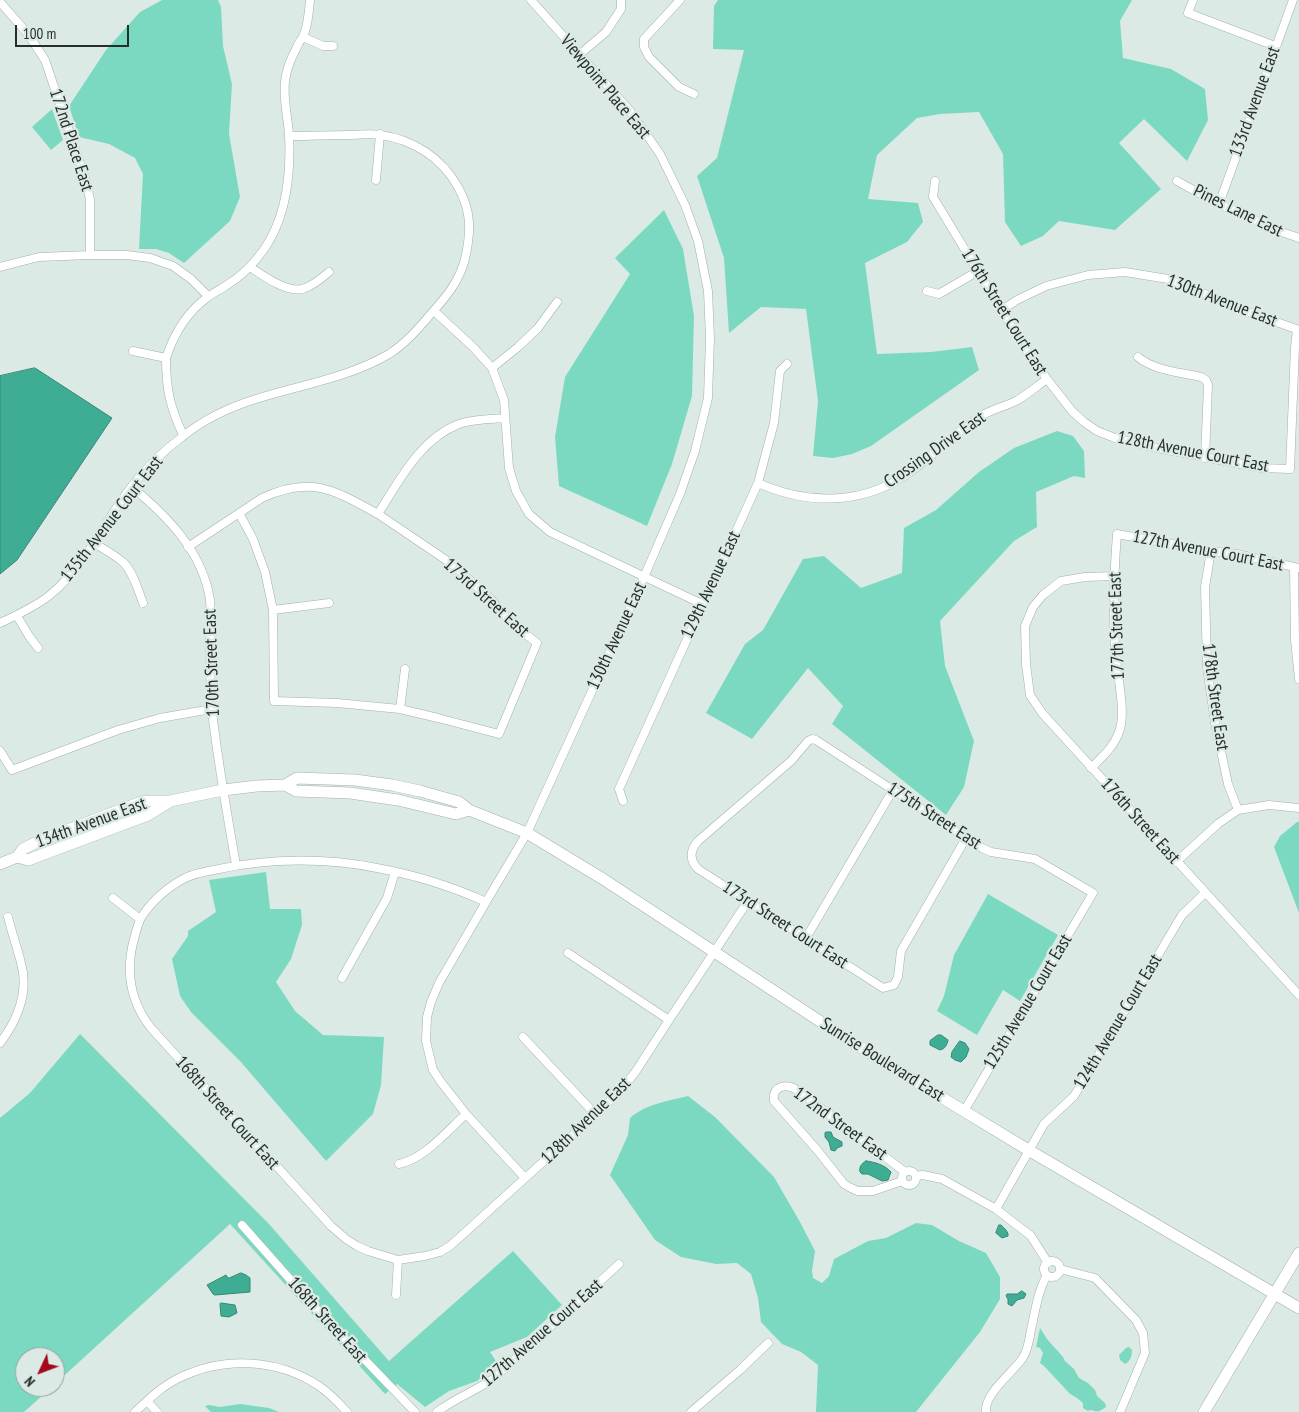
<!DOCTYPE html>
<html>
<head>
<meta charset="utf-8">
<style>
	body { margin:0 }
	#map { position:relative; width:1299px; height:1412px; overflow:hidden; background:#dceae6; font-family:"PT Sans Narrow",sans-serif }
	canvas { display:block }
	.north { position:absolute; left:15px; top:1347px; width:50px; height:50px; box-sizing:border-box; background:#dceae6; border:1px solid #949e9b; border-radius:50%; rotate:227deg; font-size:14px; font-weight:700; line-height:20px; text-align:center; color:#272d2b }
	.north::after { content:''; display:block; margin:auto; width:18px; height:22px; background:#a3081b; clip-path:polygon(50% 0,100% 100%,50% 72%,0 100%) }
	.scale { position:absolute; left:15px; top:25px; width:114px; height:22px; box-sizing:border-box; border:2px solid #272d2b; border-top:0; padding-left:6px; font-size:15px; line-height:18px; white-space:nowrap; color:#272d2b; -webkit-text-stroke:4px #dceae6; paint-order:stroke }
</style>
</head>
<body>
<div id="map">
<canvas width="1299" height="1412"></canvas>
<div class="north">N</div>
<div class="scale">100 m</div>
</div>
<script>
const c = document.querySelector('canvas').getContext('2d');
c.lineJoin = 'round';
function fill(path, color) { c.fillStyle = color; c.fill(path, 'evenodd'); }
function strokePath(path, color, width, dash) { c.strokeStyle = color; c.lineWidth = width; c.lineCap = dash ? 'butt' : 'round'; c.setLineDash(dash || []); c.stroke(path); }
function write(font, color, halo, rows, align = 'center') {
  c.font = font + ' "PT Sans Narrow",sans-serif'; c.lineWidth = 4.5; c.setLineDash([]); c.textBaseline = 'middle'; c.strokeStyle = halo; c.fillStyle = color; for (const [text, x, y, turn = 0] of rows) {
    c.save(); c.translate(x, y); c.rotate((+turn || 0) * Math.PI / 180); c.textAlign = isNaN(turn) ? turn : align; if (halo) c.strokeText(text, 0, 0); c.fillText(text, 0, 0); c.restore();
  }
}
const green = new Path2D(`
	M162 0H218L221 7 223 46 232 84 229 134 240 197 230 221 184 263 169 253 156 249H139L143 174 135 158 109 144 79 137 69 106 106 50 140 12Z
	M718 0H1132L1120 21 1123 58 1171 69 1205 89 1208 120 1187 161 1144 119 1119 143 1161 189 1115 230 1059 221 1043 236 1021 246 1005 222 1003 154 979 112 940 114 917 118 877 155 868 199 918 203 923 222 907 242 865 263 877 354 931 352 972 347 979 370 871 446 852 454 833 458 813 456 818 401 806 309 761 307 729 333 724 258 697 176 717 158 744 50 713 49 714 6Z
	M52 109 63 140 51 150 32 127Z
	M664 210 683 249 694 316 692 396 672 464 647 526 559 486 555 437 565 377 630 274 615 258Z
	M1057 431 1073 436 1084 451 1085 478 1074 476 1036 492 1037 527 1014 541 940 621 945 666 974 741 964 787 946 815 832 724 843 706 808 668 752 739 706 713 745 644 763 630 803 559 824 556 861 588 902 573 904 528 936 510 979 472 1014 448Z
	M1297 822H1299V913L1274 847 1280 836Z
	M266 872 270 909H301L302 925 291 959 276 982 295 1011 323 1035 384 1037 381 1085 373 1114 326 1161 240 1061 191 1012 180 996 172 959 188 936V931L216 912 209 880Z
	M988 894 1058 935 1020 1001 1003 990 977 1035 937 1011 944 996 954 955Z
	M80 1034 269 1224 389 1361 513 1251 562 1305 527 1337 490 1352 498 1364 477 1381 449 1391 425 1407 397 1384 385 1394 230 1224 55 1384V1357H25V1387H52L24 1412H0V1118L30 1093Z
	M688 1096 715 1117 774 1177 800 1222 815 1251 812 1271 813 1278 822 1283 829 1276 834 1259 868 1241 886 1238 916 1223 932 1225 959 1241 986 1253 1000 1277V1299L980 1332 916 1412H816L818 1365 801 1352 782 1344 761 1322 758 1298 751 1274 737 1263 716 1264 681 1257 655 1240 610 1175 628 1135 630 1118C646 1104 668 1101 688 1096Z
	M1040 1328 1047 1339 1063 1357 1065 1361 1074 1369 1079 1378 1088 1383 1095 1390 1097 1396 1105 1403 1106 1407C1098 1412 1100 1412 1090 1410L1088 1411 1083 1408V1403L1077 1398 1070 1394 1044 1366 1040 1363 1043 1353 1040 1348 1036 1347Z
	M1129 1347 1132 1350C1132 1356 1130 1362 1125 1364L1120 1360 1119 1355 1126 1348Z
	M240 1404 269 1408 279 1412H211L205 1406 209 1405 220 1407Z`);
const water = new Path2D(`
	M35 368 112 418 17 560 0 574V376Z
	M938 1035H941L948 1040C947 1045 945 1049 940 1050L930 1045V1041Z
	M960 1041 965 1043 969 1049 966 1057 961 1062 955 1060 951 1057 952 1052Z
	M826 1132H831L833 1137 842 1142V1146L837 1148 835 1151 831 1150 829 1142 825 1137V1133Z
	M866 1161C875 1162 885 1165 891 1172L888 1180 882 1181 868 1174H862L860 1172C859 1167 861 1164 866 1161Z
	M999 1225H1001C1004 1228 1009 1232 1008 1236L1002 1238 996 1233Z
	M241 1273 246 1275 250 1278V1292L215 1295 213 1294 207 1285 226 1275 228 1278H229Z
	M1022 1291 1026 1294 1024 1298 1017 1300 1012 1306 1008 1304V1299L1006 1296 1007 1294H1017Z
	M221 1303 235 1305 237 1313 229 1317 221 1316 220 1304Z`);
const street = new Path2D(`
	M680 0 644 39V47L649 57 679 87 694 94
	M1193 0 1188 13 1275 46
	M0 2 28 34 45 60 87 184 90 200V255
	M303 37 323 46H333
	M579 55 606 32 621 9V0
	M376 180 380 134
	M935 181 933 197 1021 342 1047 379 1072 411 1084 422 1097 431 1115 438 1152 447 1261 468 1290 469 1295 347 1297 330
	M1177 181 1219 204 1276 230 1299 238
	M1219 204 1293 0
	M0 267 39 257 90 255H127L150 258 173 266 191 279 208 296
	M250 267C264 276 289 295 305 288 314 285 322 278 329 272
	M927 291 939 294 978 271
	M1002 310 1017 300 1046 286 1088 275 1125 272 1168 279 1254 314 1299 330
	M434 311 473 347 492 368 504 400 509 468 516 491 529 514 550 532 702 604
	M133 351 166 358C166 389 170 407 183 435
	M1138 357C1155 371 1180 372 1201 377L1206 380 1208 385 1205 458
	M166 358C174 334 188 311 208 297 213 293 219 290 224 287 241 277 254 264 265 248 287 215 291 174 289 135 288 118 283 100 285 82 286 70 291 58 297 47 298 43 301 40 303 37 308 26 309 12 310 0
	M492 368 518 347 538 328 557 302
	M758 483C810 506 866 505 913 470 935 454 954 433 978 418 989 410 1004 407 1016 401 1027 395 1037 386 1047 379
	M132 487C167 516 203 552 210 600 211 609 210 618 210 627 211 655 209 683 212 711 218 763 227 814 236 865
	M239 513 253 539 265 572 273 610 274 701 337 703 400 709 438 718 499 734 537 643 511 623 491 599 452 564 378 514
	M94 543C104 549 115 555 124 563 134 574 138 590 143 603
	M188 547 262 498C311 475 334 490 378 514 399 481 420 439 459 424 473 419 490 419 505 418
	M1211 551 1205 587 1207 667 1215 723 1228 784 1238 810
	M1294 568 1295 640 1299 679
	M1114 576 1085 577 1061 581 1043 595 1033 607 1025 626 1026 664 1030 695 1042 713 1299 995
	M273 610 329 603
	M17 616 29 636 38 648
	M0 623C17 615 35 607 50 595 85 566 104 522 132 486 146 468 163 451 182 437 203 420 230 407 256 399 300 385 348 378 389 354 405 344 418 329 430 315 446 297 459 282 465 259 471 232 472 212 458 187 442 158 414 140 381 135 371 133 360 135 350 135 330 135 309 136 289 136
	M400 709 405 669
	M0 751 12 770 118 730 160 718 212 709
	M1091 768C1102 757 1114 747 1119 732 1127 712 1116 671 1115 648 1113 610 1114 572 1117 534L1211 551 1237 554 1299 568
	M623 801 619 789 758 483 774 423 780 371 787 364
	M1176 862 1219 823 1238 810 1269 805 1299 808
	M113 898 140 919
	M486 902C451 886 415 875 377 868 326 858 270 858 219 869 207 871 194 873 183 879 167 888 151 902 141 918 138 923 136 932 134 939 125 972 130 1001 151 1028L331 1226 346 1239 357 1246 368 1251 398 1260 425 1256 440 1252 450 1246 606 1105 626 1084 636 1071 669 1020 748 901
	M806 938 893 790
	M568 953 669 1020
	M342 978 387 898 395 872
	M523 1037 595 1114
	M0 1043C18 1020 29 991 21 963 17 947 12 933 8 917
	M964 1111 1093 893 1035 859 991 852 982 848 816 740 812 739 808 741 791 761 698 841C690 850 689 860 698 869L883 988 894 985 898 977 901 951 966 838
	M399 1164C424 1159 447 1131 466 1114
	M902 1178a7 7 0 1 1 14 0a7 7 0 1 1-14 0Z
	M916 1176 923 1175 942 1179 996 1209 1031 1236 1048 1263
	M525 1178 466 1114 441 1082 433 1070 426 1041 427 1017 431 1002 439 983 486 902 527 833 644 577 680 494 695 451 708 398 710 338 708 291 698 241 685 205 660 154 630 111 531 0
	M902 1181 873 1191H858L851 1188 844 1184 818 1151 774 1101C772 1086 786 1083 797 1090L905 1172
	M996 1209 1044 1124 1074 1096 1182 915 1205 893
	M242 1225 318 1311 415 1412
	M1044 1269a8 8 0 1 1 16 0a8 8 0 1 1-16 0Z
	M1060 1269 1095 1278 1136 1320 1143 1333 1145 1353 1120 1412
	M396 1295 398 1260
	M147 1401 157 1412
	M135 1412C148 1400 161 1387 177 1379 222 1356 277 1358 319 1386 329 1393 339 1403 347 1412
	M437 1412C454 1399 475 1391 493 1379L619 1264
	M691 1412 740 1370 768 1343
	M986 1412C984 1394 1012 1373 1022 1359 1028 1351 1029 1340 1031 1330 1035 1312 1038 1291 1047 1275`);
const secondary = new Path2D(`
	M285 785 297 778 355 780 392 785 420 791 459 802 469 810 527 833 603 879 844 1037 949 1102 1030 1151 1299 1308
	M17 857 28 860 148 815 169 802
	M0 864 17 857 23 849 41 840 144 801H170L223 790 257 786 285 785 296 791 350 793 398 800 456 814 469 810
	M1204 1412 1299 1253`);
const streetNames = [
	["Viewpoint Place East",605,87,50],
	["133rd Avenue East",1255,102,-70],
	["172nd Place East",71,140,72],
	["Pines Lane East",1238,211,26],
	["130th Avenue East",1222,301,21],
	["176th Street Court East",1004,312,58],
	["Crossing Drive East",935,450,-35],
	["128th Avenue Court East",1193,452,11],
	["135th Avenue Court East",112,519,-52],
	["127th Avenue Court East",1208,551,11],
	["129th Avenue East",711,585,-65],
	["173rd Street East",486,598,42],
	["177th Street East",1117,626,-92],
	["130th Avenue East",617,636,-65],
	["170th Street East",212,663,-92],
	["178th Street East",1215,697,82],
	["175th Street East",934,816,33],
	["176th Street East",1140,821,48],
	["134th Avenue East",91,823,-20],
	["173rd Street Court East",785,925,33],
	["125th Avenue Court East",1028,1002,-59],
	["124th Avenue Court East",1118,1022,-59],
	["Sunrise Boulevard East",882,1060,32],
	["168th Street Court East",227,1113,48],
	["128th Avenue East",586,1121,-44],
	["172nd Street East",840,1124,36],
	["168th Street East",327,1320,48],
	["127th Avenue Court East",542,1333,-41]
];
fill(green, '#7cd9c1');
fill(water, '#3fad94');
strokePath(water, '#388774', 1);
strokePath(street, '#a2b0ac', 9);
strokePath(secondary, '#a2b0ac', 12);
strokePath(street, '#fff', 8);
strokePath(secondary, '#fff', 11);
write('18px', '#272d2b', '#dceae6', streetNames);
</script>
</body>
</html>
